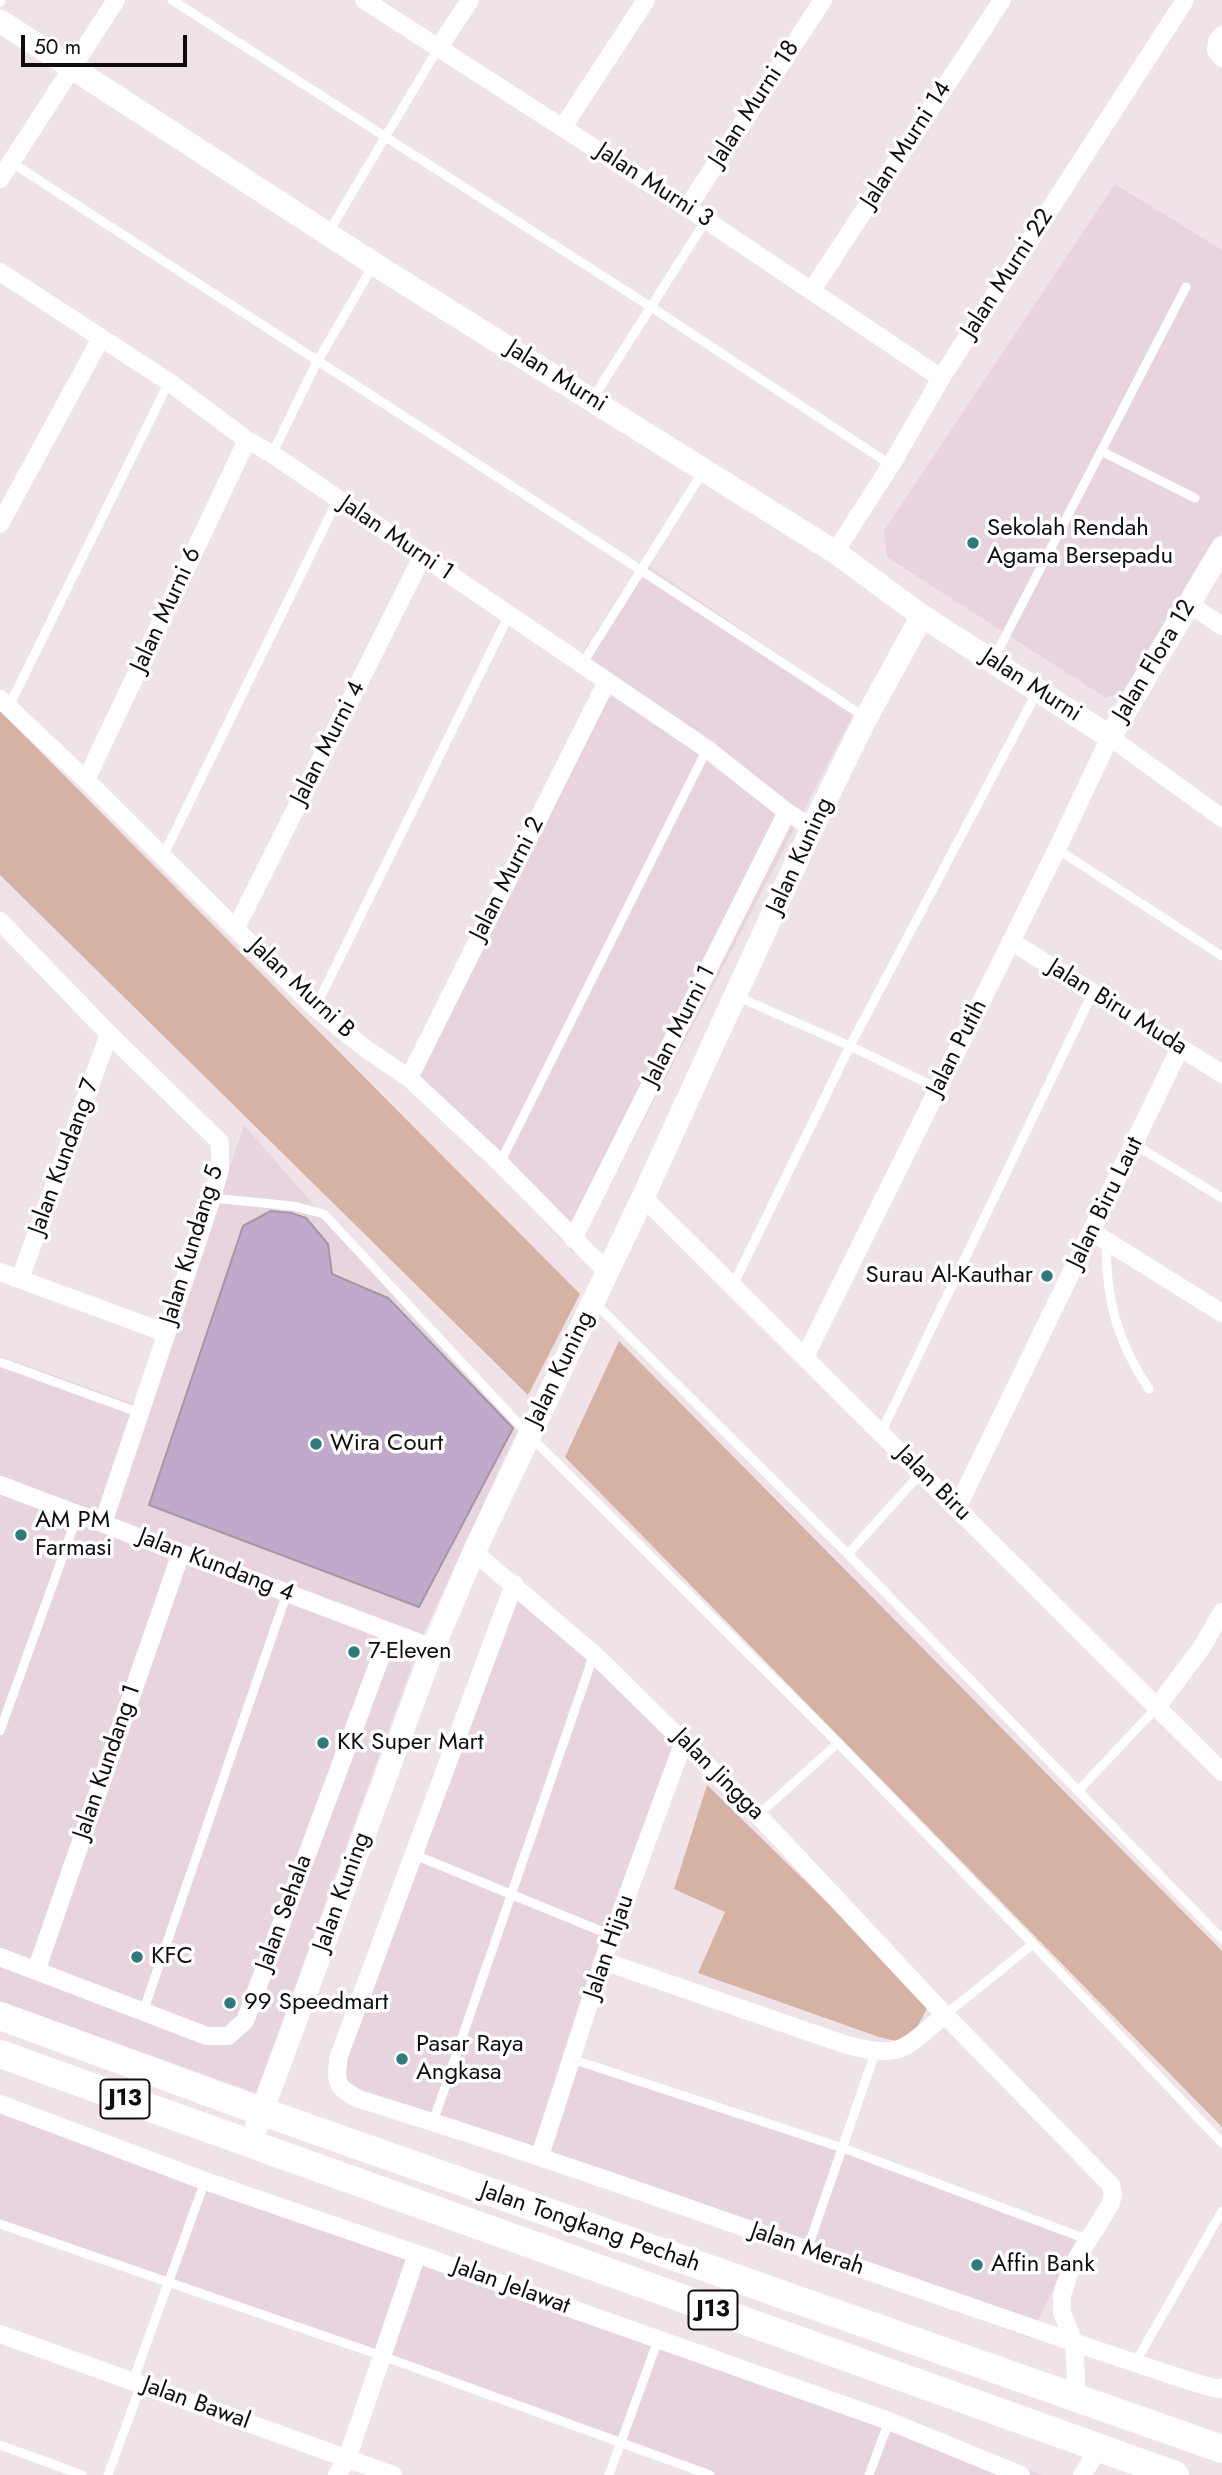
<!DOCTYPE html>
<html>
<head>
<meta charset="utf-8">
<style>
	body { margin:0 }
	#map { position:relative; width:1222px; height:2475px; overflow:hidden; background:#efe3e9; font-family:Jost,sans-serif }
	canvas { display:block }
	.scale { position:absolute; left:21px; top:35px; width:166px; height:32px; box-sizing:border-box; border:4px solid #100d0f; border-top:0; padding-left:9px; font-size:21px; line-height:24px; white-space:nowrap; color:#100d0f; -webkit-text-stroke:5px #fff; paint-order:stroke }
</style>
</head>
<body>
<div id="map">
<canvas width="1222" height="2475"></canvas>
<div class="scale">50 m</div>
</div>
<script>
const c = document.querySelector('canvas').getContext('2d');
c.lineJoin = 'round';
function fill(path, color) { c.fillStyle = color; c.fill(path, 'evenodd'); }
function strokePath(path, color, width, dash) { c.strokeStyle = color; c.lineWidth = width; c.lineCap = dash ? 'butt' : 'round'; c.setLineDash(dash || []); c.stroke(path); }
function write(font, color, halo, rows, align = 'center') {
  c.font = font + ' Jost,sans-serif'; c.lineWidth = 7; c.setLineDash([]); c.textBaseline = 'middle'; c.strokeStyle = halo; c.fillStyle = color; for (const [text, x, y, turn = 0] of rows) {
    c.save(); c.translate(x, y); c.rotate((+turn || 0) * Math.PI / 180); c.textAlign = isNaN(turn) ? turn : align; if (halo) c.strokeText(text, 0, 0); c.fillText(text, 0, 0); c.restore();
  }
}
const built = new Path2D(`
	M1115 184 1222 250V531L1127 690 1106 698 887 557 884 531Z
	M641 561 857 707 575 1254 492 1166 400 1081 595 684 573 667Z
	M244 1125 406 1310 517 1431 423 1635 256 2093 0 2001V1356L148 1409Z
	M510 1572 601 1648 694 1739 614 1958 582 2057 852 2146 1082 2233 1075 2242 1030 2338 539 2162 348 2102 335 2094 329 2085 332 2051Z
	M0 2096 209 2175 858 2402 1043 2475H696L601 2438 0 2228Z`);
const green = new Path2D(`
	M0 711 580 1294 528 1395 0 875Z
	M619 1341 1222 1951V2127L565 1457Z
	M707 1785 930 2003 908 2044 879 2037 698 1973 725 1912 674 1889Z`);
const building = new Path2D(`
	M271 1211 291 1213 306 1218 328 1244 332 1274 388 1298 513 1428 419 1607 149 1505 243 1226Z`);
const service = new Path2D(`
	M172 0 651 307 891 465
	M0 2 1 0
	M11 162C296 348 583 530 866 718
	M328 233 439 47
	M593 398 706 220
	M1101 451 1195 498
	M272 454 317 362 374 264
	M993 660 1186 287
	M582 664 704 470
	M8 708 169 382
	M1057 849 1222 956
	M163 856 338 499
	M736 996 850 1046 937 1088
	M315 1008 509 615
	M1134 1144 1222 1198
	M500 1163 707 749
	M212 1198 293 1206 324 1214 529 1435 838 1743 1033 1944 1222 2143
	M1106 1242C1106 1299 1117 1342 1149 1389
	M733 1285 850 1046 1037 692
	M594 1302 848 1554 1222 1939
	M0 1362 140 1413
	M881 1433 1093 992
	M848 1554 921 1473
	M0 1731 78 1514
	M1078 1791 1157 1707
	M758 1815 838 1743
	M415 1855 613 1936
	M143 2012 287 1593
	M945 2015 1033 1944
	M572 2059 843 2148 1086 2239
	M433 2122 594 1654
	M0 2224 382 2356 710 2475
	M807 2250 875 2053
	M1135 2363 1222 2211
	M133 2381 205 2181
	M0 2445 82 2475
	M108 2475 141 2385
	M609 2475 658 2340
	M869 2475 889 2421`);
const minor = new Path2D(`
	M364 0 706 220 941 378
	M1222 35 1217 41 1216 50 1222 58
	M439 47 470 0
	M563 127 646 0
	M0 179 116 0
	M687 208 823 0
	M0 272 169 382 247 440 272 454 707 749 787 812 812 828
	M812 290 1002 0
	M0 524 101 338
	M835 552 891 465 941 378 1185 0
	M1189 604 1222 626
	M0 699 86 780 315 1008 366 1049 409 1078 500 1163 607 1272
	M86 780 247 440
	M0 921 109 1034 220 1142V1169L212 1198 103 1523
	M236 928 422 557
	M1011 941 1222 1074
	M409 1078 607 681
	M643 1197 1222 1772
	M1092 1232 1222 1313
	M573 1239 787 812
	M0 1272 166 1333
	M20 1279 109 1034
	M805 1357 1057 849 1110 737 1222 818
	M0 1485 433 1648
	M957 1508 1180 1048
	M474 1552 594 1654 758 1815 945 2015 1111 2185 1113 2195 1110 2205 1071 2268 1062 2295V2312L1074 2343 1077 2396
	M514 1584 339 2056C335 2082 335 2087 359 2099 642 2186 918 2293 1199 2384L1219 2389 1222 2387
	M1157 1707 1202 1647 1222 1612
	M0 1957 207 2036H228L245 2021 390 1632
	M603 1961 847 2045C902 2060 904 2048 945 2015
	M36 1971 181 1553
	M0 2104 205 2181 417 2254 889 2421 1021 2475
	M540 2156 603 1961 684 1741
	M0 2334 393 2475
	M337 2475 347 2459 417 2254
	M1082 2475 1099 2449`);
const tertiary = new Path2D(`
	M0 21 374 264 835 552 922 616 1110 737 1222 548
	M250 2144 433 1648 474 1552 643 1197 812 828 866 718 922 616`);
const primary = new Path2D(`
	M0 2016 263 2112 1222 2449
	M0 2054 1175 2475`);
const markers = [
	[973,543,7,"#307a7d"],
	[1047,1276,7,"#307a7d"],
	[316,1444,7,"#307a7d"],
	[21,1535,7,"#307a7d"],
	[354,1652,7,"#307a7d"],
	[323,1743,7,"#307a7d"],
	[137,1957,7,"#307a7d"],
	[230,2003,7,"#307a7d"],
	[402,2059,7,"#307a7d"],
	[977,2265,7,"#307a7d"]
];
const shields = [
	[125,2099,49],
	[713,2310,49]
];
const shieldNames = [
	["J13",125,2099],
	["J13",713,2310]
];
const streetNames = [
	["Jalan Murni 18",755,104,-57],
	["Jalan Murni 14",907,145,-57],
	["Jalan Murni 3",654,186,33],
	["Jalan Murni 22",1008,274,-57],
	["Jalan Murni",556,377,32],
	["Jalan Murni 1",396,539,34],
	["Jalan Murni 6",167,610,-65],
	["Jalan Flora 12",1155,661,-59],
	["Jalan Murni",1031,686,33],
	["Jalan Murni 4",329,743,-63],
	["Jalan Kuning",801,856,-65],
	["Jalan Murni 2",508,879,-63],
	["Jalan Murni B",301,989,43],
	["Jalan Biru Muda",1117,1008,32],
	["Jalan Murni 1",680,1026,-63],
	["Jalan Putih",958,1048,-63],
	["Jalan Kundang 7",65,1157,-70],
	["Jalan Biru Laut",1106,1203,-64],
	["Jalan Kundang 5",193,1245,-73],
	["Jalan Kuning",561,1369,-64],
	["Jalan Biru",933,1484,45],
	["Jalan Kundang 4",216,1566,21],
	["Jalan Kundang 1",108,1762,-71],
	["Jalan Jingga",718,1775,45],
	["Jalan Kuning",343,1892,-70],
	["Jalan Sehala",285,1913,-70],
	["Jalan Hijau",610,1947,-71],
	["Jalan Tongkang Pechah",590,2228,19],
	["Jalan Merah",807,2250,19],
	["Jalan Jelawat",511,2287,20],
	["Jalan Bawal",196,2404,20]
];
const poiNames = [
	["Sekolah Rendah",987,529],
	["Agama Bersepadu",987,557],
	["Surau Al-Kauthar",1033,1276,"right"],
	["Wira Court",330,1444],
	["AM PM",35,1521],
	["Farmasi",35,1549],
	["7-Eleven",368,1652],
	["KK Super Mart",337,1743],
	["KFC",151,1957],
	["99 Speedmart",244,2003],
	["Pasar Raya",416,2045],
	["Angkasa",416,2073],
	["Affin Bank",991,2265]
];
fill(built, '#e7d4de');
fill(green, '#d6b2a4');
fill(building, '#c0a9cb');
strokePath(building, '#a09aa3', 2);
strokePath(service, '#fff', 9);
strokePath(minor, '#fff', 18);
strokePath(tertiary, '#fff', 23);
strokePath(primary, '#fff', 28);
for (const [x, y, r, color] of markers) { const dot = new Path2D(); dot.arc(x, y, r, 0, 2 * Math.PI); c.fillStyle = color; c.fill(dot); strokePath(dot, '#fff', 2.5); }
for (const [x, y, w] of shields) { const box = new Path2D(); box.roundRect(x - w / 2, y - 19.5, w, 39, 5); c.fillStyle = '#fff'; c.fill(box); strokePath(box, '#100d0f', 2); }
write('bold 23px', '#100d0f', null, shieldNames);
write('24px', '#100d0f', '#fff', streetNames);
write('24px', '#100d0f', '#fff', poiNames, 'left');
</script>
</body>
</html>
